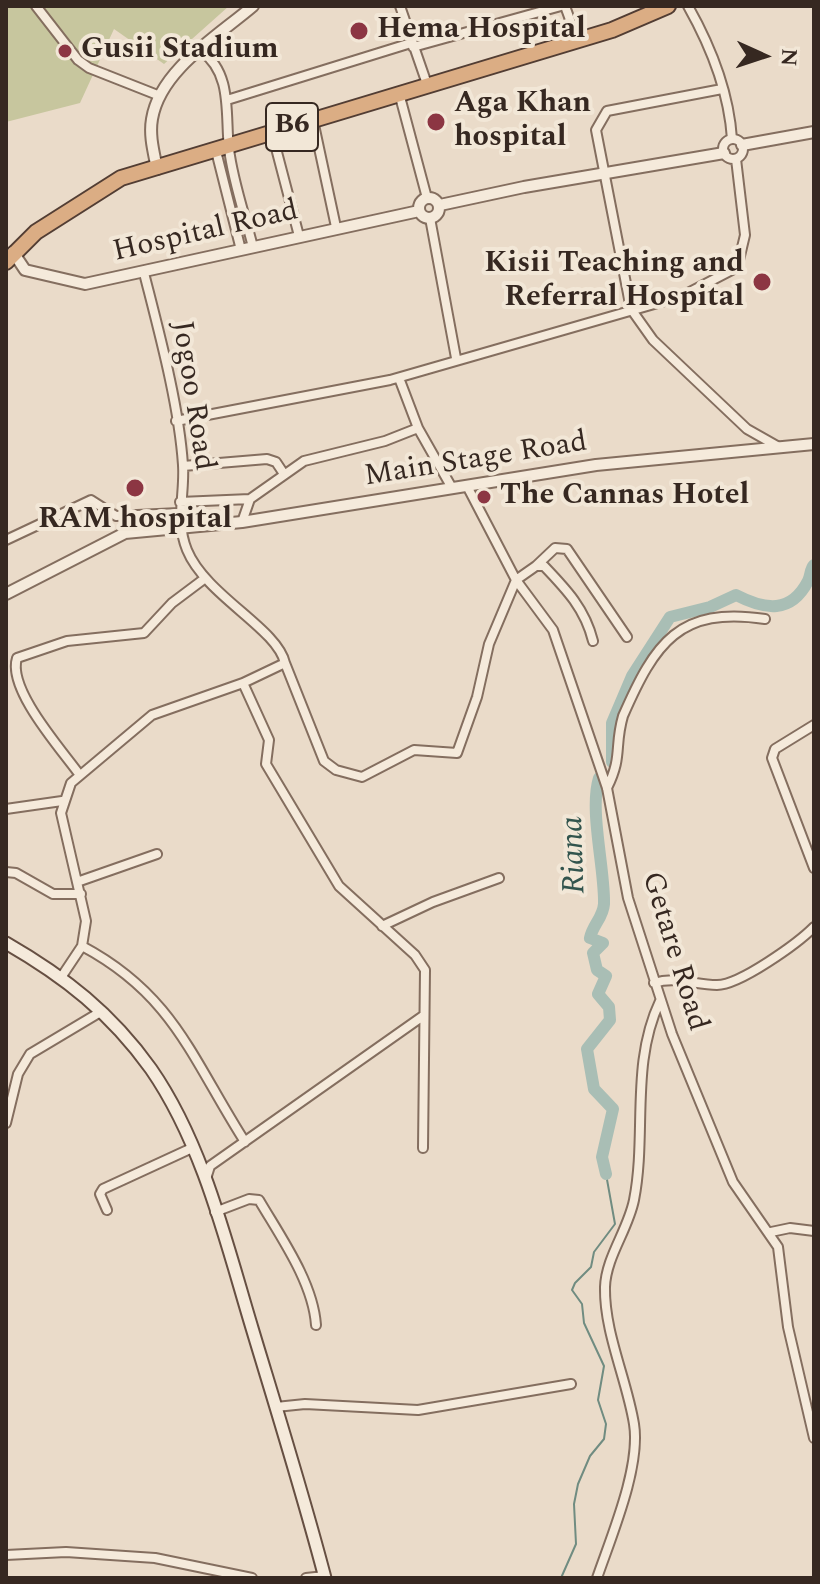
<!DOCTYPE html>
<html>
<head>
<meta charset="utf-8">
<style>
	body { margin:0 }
	#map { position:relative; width:820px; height:1584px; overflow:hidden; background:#eadbc9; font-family:Spectral,serif }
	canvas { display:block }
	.frame { position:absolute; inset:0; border:8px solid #362821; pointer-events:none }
	.north { position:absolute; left:724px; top:16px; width:80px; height:80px; -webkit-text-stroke:6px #f2e7d7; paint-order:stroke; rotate:93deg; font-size:22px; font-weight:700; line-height:32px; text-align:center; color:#362821 }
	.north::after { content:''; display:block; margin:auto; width:28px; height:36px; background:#362821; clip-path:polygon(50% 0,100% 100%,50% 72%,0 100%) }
</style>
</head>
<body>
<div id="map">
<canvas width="820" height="1584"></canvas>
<div class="frame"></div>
<div class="north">N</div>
</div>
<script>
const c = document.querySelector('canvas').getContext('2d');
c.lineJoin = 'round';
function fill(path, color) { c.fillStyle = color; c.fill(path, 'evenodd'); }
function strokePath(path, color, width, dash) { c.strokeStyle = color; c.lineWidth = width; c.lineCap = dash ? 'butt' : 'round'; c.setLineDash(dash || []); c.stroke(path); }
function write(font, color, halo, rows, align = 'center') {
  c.font = font + ' Spectral,serif'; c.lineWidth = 8; c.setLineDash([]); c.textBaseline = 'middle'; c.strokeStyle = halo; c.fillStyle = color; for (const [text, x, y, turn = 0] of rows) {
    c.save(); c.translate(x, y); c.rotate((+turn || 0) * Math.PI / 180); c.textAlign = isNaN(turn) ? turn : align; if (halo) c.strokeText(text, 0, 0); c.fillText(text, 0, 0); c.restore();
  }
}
const green = new Path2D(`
	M6 6H229L164 64 114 29 80 103 6 122Z`);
const stream = new Path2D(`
	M561 1578 576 1544 574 1504 578 1484 590 1456 604 1439 606 1424 598 1400 604 1366 584 1323 582 1304 572 1290 575 1283 591 1267 594 1252 615 1224 606 1174`);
const river = new Path2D(`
	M612 762V723L632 676 670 617 710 607 736 595C765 610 791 614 808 581 811 575 810 569 814 565
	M599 778C589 810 605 869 604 904 603 918 593 924 590 938L603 943 593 953 597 970 606 976 598 994 609 1007 610 1020 587 1049 594 1089 613 1109 602 1157 606 1174`);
const minor = new Path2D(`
	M36 6 78 60 89 68 160 96
	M400 6 427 84
	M565 6 577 39
	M688 6C710 45 729 93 732 139
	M413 47 561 6
	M201 51C233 73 225 115 229 149 233 182 245 215 253 247
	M722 89 607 111 596 130 631 309 653 340 747 429 777 446
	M399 93 427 198
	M227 100 411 43
	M313 120 336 227
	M272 133 299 236
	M723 149a10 10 0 1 1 20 0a10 10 0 1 1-20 0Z
	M216 151 241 250
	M430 218 456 358
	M399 378 418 428 452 488
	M176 421 390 380 682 296 732 270 739 260 745 235 736 159
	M183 466 267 459 276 462 284 474
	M467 486 516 580 553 630 607 788 628 898 672 1034 733 1182 778 1247 788 1327 814 1438
	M180 502 250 499
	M242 522 250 499 304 461 385 441 418 428
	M6 540 91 500 116 516 179 513
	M536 566 555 548 567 549 627 637
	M285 663 324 761 336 770 362 777 414 750 457 753 477 697 489 644 516 580 536 566H544C567 590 585 609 593 641
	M243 683 269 740 266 764 339 886 415 955 425 970 423 1148
	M814 725 775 749 772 758 814 868
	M79 774C61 749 7 689 17 658L67 641 144 633 172 603 204 579
	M607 788C623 756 614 747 623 716 655 643 679 606 765 619
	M6 809 62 801
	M6 872 16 873 53 894H81
	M77 882 157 854
	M382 926 433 902 499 878
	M82 946C174 995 192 1059 245 1142
	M62 976 82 946 86 921 61 813 71 783 152 715 243 683 285 663C277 628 206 596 187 550 175 521 185 494 183 465 179 405 159 332 144 273
	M654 983C676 976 695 985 717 985 740 985 798 943 814 927
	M6 1123 18 1074 30 1054 102 1011
	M206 1179 210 1166 423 1016
	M107 1210 100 1194 103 1189 192 1148
	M215 1212 249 1199 259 1200C280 1236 313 1282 316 1325
	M771 1232 790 1228 814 1231
	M276 1407 305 1404 418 1410 571 1384
	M6 1555 66 1552 155 1558 252 1578
	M306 1578 325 1576
	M597 1578C611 1537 641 1467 634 1424 627 1380 604 1332 605 1287 606 1257 628 1230 634 1200 647 1134 630 1064 660 1001`);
const tertiary = new Path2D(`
	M742 145 814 132
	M157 169C154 153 149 136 152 119 160 70 218 36 253 6
	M419 208a10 10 0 1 1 20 0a10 10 0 1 1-20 0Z
	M440 205 524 187 724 153
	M13 252 25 270 85 284 419 211
	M6 594 125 533 242 522 596 465 814 444`);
const secondary = new Path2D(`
	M6 943C65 977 111 1013 151 1069 203 1144 226 1242 252 1328 277 1411 303 1494 325 1578`);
const trunk = new Path2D(`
	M6 262 36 232 121 178 612 30 668 6`);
const markers = [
	[359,31,10,"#8c3643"],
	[65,51,8,"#8c3643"],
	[436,122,10,"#8c3643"],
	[762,282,10,"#8c3643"],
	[135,488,10,"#8c3643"],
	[484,497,8,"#8c3643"]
];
const shields = [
	[292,127,52]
];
const shieldNames = [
	["B6",292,127]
];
const poiNames = [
	["Hema Hospital",377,31],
	["Gusii Stadium",81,51],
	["Aga Khan",454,105],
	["hospital",454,139],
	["Kisii Teaching and",744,265,"right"],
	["Referral Hospital",744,299,"right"],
	["The Cannas Hotel",500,497],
	["RAM hospital",135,521,"center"]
];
const streetNames = [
	["Hospital Road",206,233,-13],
	["Jogoo Road",191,396,81],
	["Main Stage Road",476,461,-9],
	["Getare Road",673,952,73]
];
const waterNames = [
	["Riana",576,855,-92]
];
fill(green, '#c7c69e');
strokePath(stream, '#708c81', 2);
strokePath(river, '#a9beb5', 12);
strokePath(minor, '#846e5f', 12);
strokePath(tertiary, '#846e5f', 14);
strokePath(secondary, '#664f42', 15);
strokePath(trunk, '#523d33', 18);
strokePath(minor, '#f5eadb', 8);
strokePath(tertiary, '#f5eadb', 10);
strokePath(secondary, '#f5eadb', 11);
strokePath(trunk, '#dbad84', 14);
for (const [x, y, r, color] of markers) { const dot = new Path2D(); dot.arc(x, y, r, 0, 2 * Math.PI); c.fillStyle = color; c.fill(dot); strokePath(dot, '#f2e7d7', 3); }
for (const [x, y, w] of shields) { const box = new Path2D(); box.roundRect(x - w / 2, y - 24, w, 48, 6); c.fillStyle = '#f2e7d7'; c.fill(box); strokePath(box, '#362821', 2); }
write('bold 28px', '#362821', null, shieldNames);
write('bold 30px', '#362821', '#f2e7d7', poiNames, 'left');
write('30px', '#362821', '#f2e7d7', streetNames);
write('italic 32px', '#32544d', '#f2e7d7', waterNames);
</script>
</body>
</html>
